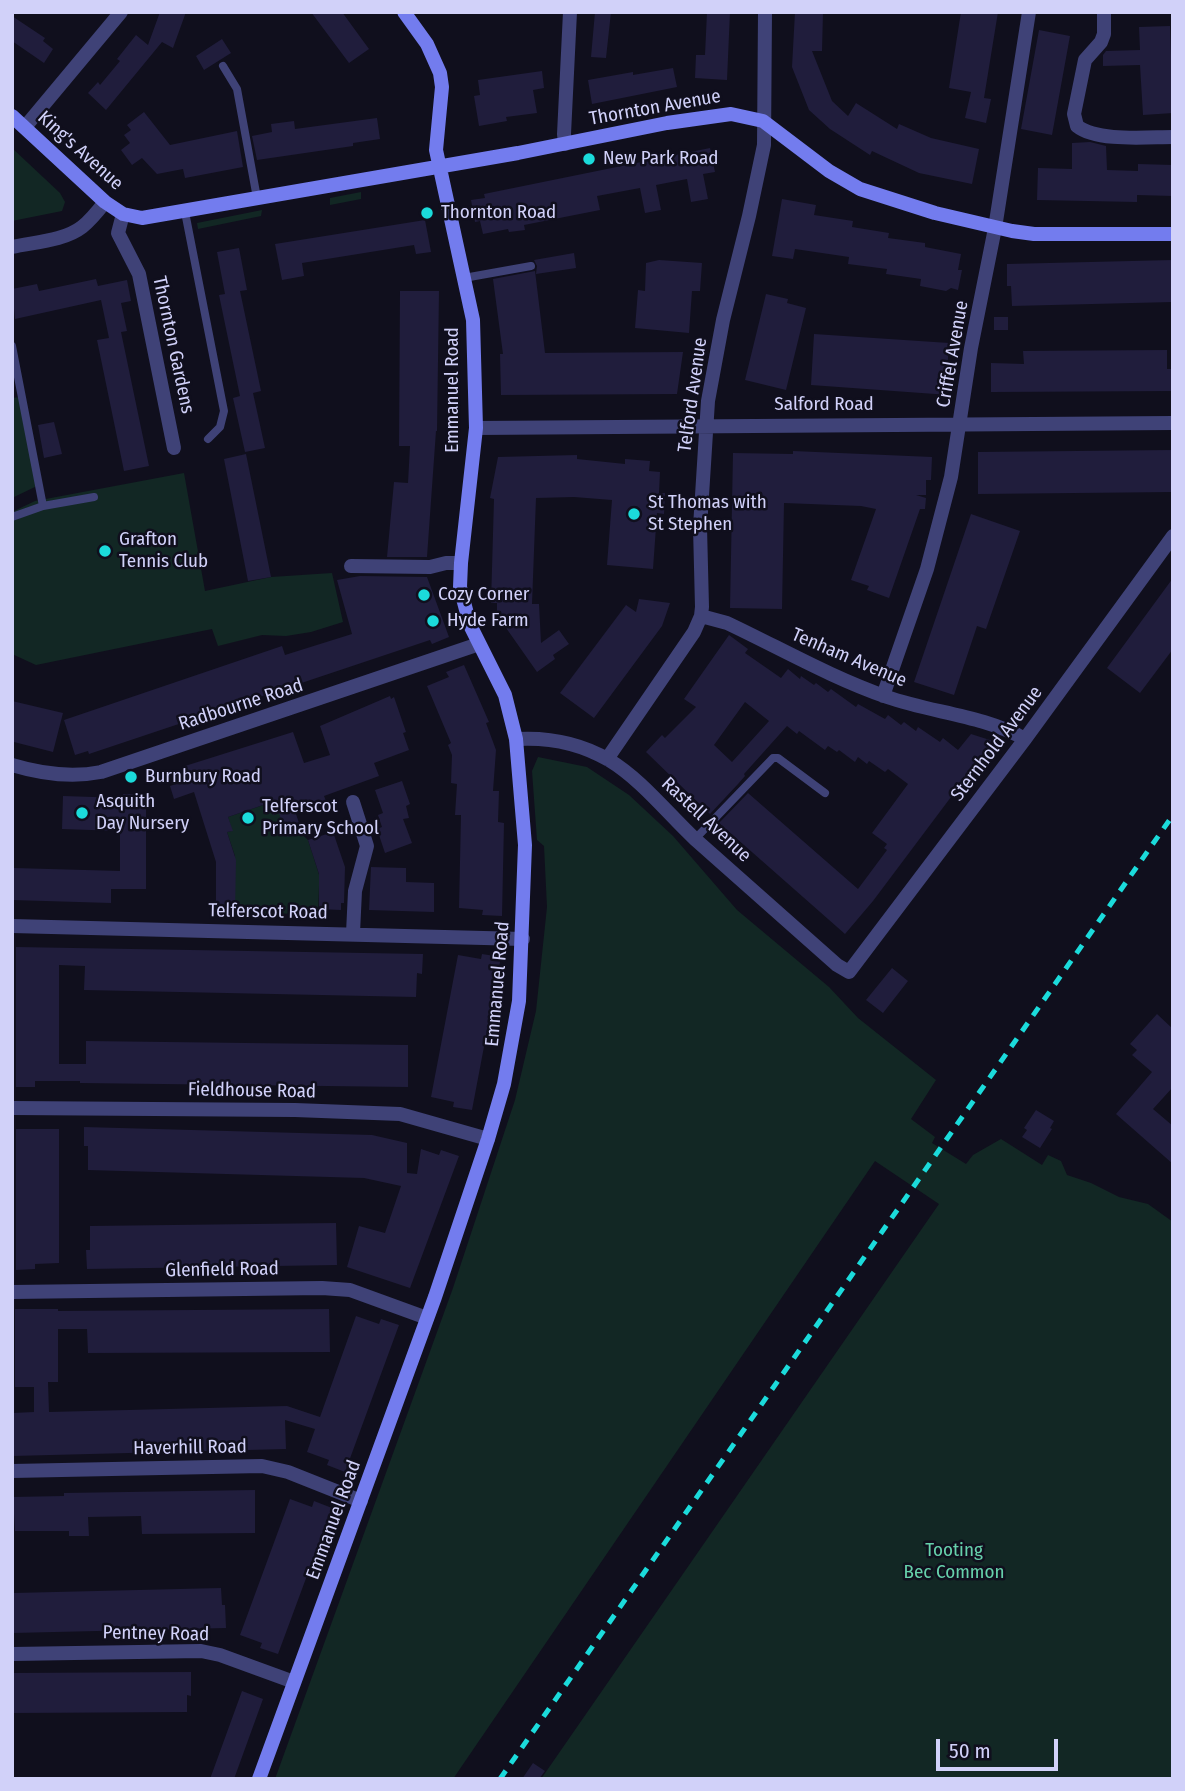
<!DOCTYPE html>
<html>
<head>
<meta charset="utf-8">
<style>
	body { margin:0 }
	#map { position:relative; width:1185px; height:1791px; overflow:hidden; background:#100f1d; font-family:"Fira Sans Condensed",sans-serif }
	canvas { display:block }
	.frame { position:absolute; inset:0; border:14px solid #d1d1f9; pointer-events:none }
	.scale { position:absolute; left:936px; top:1739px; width:122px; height:32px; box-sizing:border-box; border:4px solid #d1d1f9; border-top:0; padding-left:9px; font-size:21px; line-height:24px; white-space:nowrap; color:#d1d1f9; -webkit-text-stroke:5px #100f1d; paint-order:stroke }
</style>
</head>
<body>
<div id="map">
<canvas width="1185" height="1791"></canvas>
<div class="frame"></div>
<div class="scale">50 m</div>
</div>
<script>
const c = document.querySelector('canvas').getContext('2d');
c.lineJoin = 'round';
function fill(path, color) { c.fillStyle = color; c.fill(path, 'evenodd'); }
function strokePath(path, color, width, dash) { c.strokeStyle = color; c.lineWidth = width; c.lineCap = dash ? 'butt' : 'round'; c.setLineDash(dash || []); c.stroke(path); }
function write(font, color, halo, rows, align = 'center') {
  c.font = font + ' "Fira Sans Condensed",sans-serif'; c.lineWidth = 5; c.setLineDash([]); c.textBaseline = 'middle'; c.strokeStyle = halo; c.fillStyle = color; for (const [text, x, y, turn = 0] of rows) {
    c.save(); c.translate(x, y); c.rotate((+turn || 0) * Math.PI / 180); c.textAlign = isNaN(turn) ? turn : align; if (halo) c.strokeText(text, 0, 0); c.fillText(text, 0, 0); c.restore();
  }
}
const green = new Path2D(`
	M12 148 60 193 65 202 62 211 12 221Z
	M361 192V199L330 205V198Z
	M262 210 261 216 198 229 197 223Z
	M20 397 39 485 12 498V398Z
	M184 473 205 591 271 577 332 573 343 622 311 632 286 636 262 635 218 646 212 629 36 665 12 654V512L35 501Z
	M538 757 587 767 629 795 673 836 737 910 829 987 858 1018 936 1080 911 1119 935 1137 932 1143 966 1164 973 1155 1001 1139 1042 1165 1048 1155 1061 1161 1067 1175 1091 1183 1119 1197 1148 1204 1173 1222V1779H541L939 1204 875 1161 453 1779H275L453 1288 515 1100 536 1011 547 907 544 846 537 840 532 771Z
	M269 803 273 815 279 813 308 840 322 884 319 886 318 914 235 913V856L227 832 232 831 228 817Z`);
const building = new Path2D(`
	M160 12H186L173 48 162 42 106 110 88 93 98 82 100 85 120 61 117 59 136 35 148 45Z
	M311 12H342L369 49 349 63Z
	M595 12H611L606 58 591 57Z
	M707 12H730L727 80 695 78 696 55H705Z
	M795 12H823L822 51H812L832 101 848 116 856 103 897 129 899 124 931 138 979 149 972 184 919 173 872 151 870 155 830 129 809 110 792 67Z
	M961 12H998L984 98 991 99 986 123 965 118 971 92 949 88Z
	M12 16 45 38 43 41 53 49 44 63 12 41Z
	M1170 26 1173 113 1143 115 1140 65 1103 66V55L1106 51 1140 50 1139 27Z
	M1039 30 1070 36 1052 135 1021 129Z
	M222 39 231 53 204 70 196 56Z
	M673 68 677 87 592 104 588 80 633 72V75Z
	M542 71 544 88 533 90 537 113 506 117 507 121 479 126 474 96 480 95 478 80Z
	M144 112 170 145 237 131 243 167 185 178 183 169 157 174 142 158 132 165 121 150 130 143 124 135 131 130 127 125Z
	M377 118 380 139 353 143V146L257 160 252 136 272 132 271 124 294 121 295 129Z
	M1090 142 1106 146 1107 170 1138 171V164L1173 165V196L1137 195V202L1037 200 1038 168 1072 169V143Z
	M710 148 715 172 703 174 708 199 691 202 687 179 656 185 661 210 645 213 640 188 597 196 600 210 524 225 525 230 509 232 508 229 483 234 480 221 475 222 471 200 485 198 484 194Z
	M782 199 816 205 814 215 853 221 852 227 889 233 888 238 925 243V247L961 254 958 270H962L958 290 951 288 946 291 920 286 921 279 886 274 887 269 848 264 849 257 795 249 793 259 772 256Z
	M425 220 431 252 416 254 414 245 302 263 304 276 282 280 275 244Z
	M239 248 247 290 240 291 261 391 253 393 265 448 245 452 233 398 240 396 219 295 225 294 217 252Z
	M574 253 576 268 536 274 537 266 534 260Z
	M659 260 702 263 700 291H692L689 333 635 328 638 290 645 291 646 263Z
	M1173 260V302L1012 306 1011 286H1007V264Z
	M535 271 545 353 683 352 677 394 501 395 500 354H503L493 279Z
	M96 279 98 286 127 280 131 301 121 303 127 331 121 332 149 466 124 471 97 340 109 338 101 300 15 319 12 289 37 284 39 291Z
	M400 291H439L437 431H436L427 557H387L394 482 408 483 410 446H399Z
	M766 294 788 299 787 303 806 308 786 390 745 380Z
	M994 317H1008V330H994Z
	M814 334 949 343 947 372H951L949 395 811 385Z
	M1167 350V369H1173V391L991 392V363L1024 364 1023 351Z
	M54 422 62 454 44 458 38 425Z
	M1173 450V492L978 494V452Z
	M793 451 932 457 931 480H926V495H916L926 498 925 509H920L889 598 867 590 869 586 851 580 876 509 861 506 784 503 782 609 730 608 733 453 793 454Z
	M246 454 271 577 248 581 224 459Z
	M577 455V459L625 464V459L650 461 649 471 660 472 659 493H665L664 514 657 513 653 569 607 565 612 500 574 497 536 498 532 604H539L541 643 559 630 569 644 553 655 555 659 537 672 497 615V603H491L494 499 490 498 498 457Z
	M971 514 1020 531 986 629 977 626 954 695 914 682Z
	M360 576 427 577 449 637 432 644 430 640 89 754 88 751 75 755 64 720 282 646 285 655 352 634 337 580Z
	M1173 578V649L1140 693 1107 668Z
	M639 599 670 603 662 626 594 718 560 693 626 605 636 612Z
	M729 635 748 649 745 653 781 678 788 669 800 679 801 676 814 685 816 683 828 692 831 689 856 707 858 704 885 719 888 715 901 725 904 722 916 731 918 727 940 742 943 738 958 750 971 734 993 741 873 901 845 934 719 823 748 793 858 889 887 850 884 848 887 844 872 833 908 784 888 769 885 772 869 761 867 764 858 757 855 762 839 750 837 752 828 746 825 750 799 731 797 734 787 726 744 774 745 776 738 784 710 814 646 752 662 735 665 738 696 707 684 699ZM745 702 769 721 732 762 714 745Z
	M464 665 489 722 486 723 496 750 493 791H499L498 822 504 823 502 916 482 915 483 910 459 908 461 815H455L457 784 451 783 452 755 448 745 451 743 427 686 449 677 446 672Z
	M390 696 391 699 394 697 406 732 403 733 409 750 374 763 379 776 324 796 326 801 295 811 302 832 287 837 279 813 273 815 269 803 228 817 233 831 227 832 236 860 235 913 216 912V862L194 792 174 799 170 786 190 779 185 766 293 732 304 763 330 755 320 726Z
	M12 701 63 713 53 752 14 742Z
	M402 781 410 804 406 806 409 818 403 819 412 843 385 853 377 829 382 827 378 815 383 813 375 790Z
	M123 794H146V889H111V903L12 900 14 868 120 871V831L62 829 63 796 123 798Z
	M333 832 345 867 344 903H341V910L319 909V874L308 840Z
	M371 867 406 868V882L434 883V912L369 910Z
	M16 947 423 954 422 974 417 973 416 997 84 990 85 966 59 965V1064H86V1041L408 1045V1087L80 1083V1081H35V1087H16Z
	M482 954 501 957 472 1110 453 1107 454 1102 431 1097 458 955 481 959Z
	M892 968 908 981 883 1013 866 1000Z
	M1157 1014 1173 1029V1087L1153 1109 1173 1126V1164L1116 1114 1152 1072 1132 1055 1137 1050 1130 1044Z
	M1036 1110 1054 1121 1050 1128 1052 1129 1040 1148 1022 1137 1027 1130 1024 1128Z
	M84 1127 372 1135 407 1143V1173L417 1174 421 1149 439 1155 441 1150 459 1156 410 1288 347 1267 359 1226 385 1233 401 1186 364 1178 88 1170V1146H84Z
	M16 1129H59V1263L35 1264V1269L16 1270Z
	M336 1223 337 1265 87 1269 86 1250H90V1226Z
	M15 1309H58V1311L329 1309 330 1352 88 1353 87 1329H58V1382H48L49 1412 287 1406 320 1417 356 1316 379 1324 381 1319 399 1325 345 1472 327 1465 329 1460 307 1452 315 1429 285 1420 286 1449 12 1456 13 1413 34 1412V1387H15Z
	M255 1490V1533L142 1534 141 1516 88 1517 89 1536H69V1531H15L14 1514H12V1497L64 1496V1493Z
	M290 1499 312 1507 314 1501 332 1508 278 1654 260 1648 262 1643 240 1635Z
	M221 1588 222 1605H225L226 1628 12 1633 14 1593Z
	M191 1672V1696L187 1695V1712L12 1713V1673Z
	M242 1691 263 1699 234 1779H210Z
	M533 1763 545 1771 539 1779H522Z`);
const lane = new Path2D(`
	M223 66 237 89 257 198
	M185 212 224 411 220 427 208 439
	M464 278 531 266
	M12 346 43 506 12 517
	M43 506 94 497
	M695 839 773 758H778L825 793`);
const street = new Path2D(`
	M1104 12V34L1101 42 1085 60 1074 114 1077 126C1097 142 1147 137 1173 137
	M25 127 121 12
	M565 144 564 134 570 12
	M123 214 118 233 139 274 174 448
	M12 247C34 242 64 241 82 227 91 220 98 211 105 202
	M476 428 1173 423
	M351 566 430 567 446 563H461
	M701 616 727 623C780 648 832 678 887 697 933 713 982 715 1025 739
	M883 696 927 569 951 477 971 348 995 228 1029 12
	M516 739C549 737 580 743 609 760 642 780 668 814 696 840 743 882 790 923 837 965L849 972 1025 739 1173 536
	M607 759 694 632 701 616 702 607 700 527 708 401 723 320 749 216 764 145 765 12
	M12 765C42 774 71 778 101 772L479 644
	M12 926 523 939
	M353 933 355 891 367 846 353 802
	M12 1108 295 1110 400 1114 488 1139
	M12 1292 322 1288 350 1290 427 1318
	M12 1471 262 1466 288 1472 361 1501
	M12 1654 201 1651 220 1655 294 1682`);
const secondary = new Path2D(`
	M12 116 105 202 123 214 142 218 518 153 667 123 731 114 763 121 829 171 860 189 935 213 1012 231 1034 234H1173
	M259 1779 435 1297 488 1139 504 1084 519 1001 525 845 516 739 505 695 470 625 460 587 461 563 476 428 473 320 436 150 442 87 440 73 427 44 404 12`);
const rail = new Path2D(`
	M500 1779 1173 815`);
const markers = [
	[589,159,7,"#1bdbdb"],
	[427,213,7,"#1bdbdb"],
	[634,514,7,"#1bdbdb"],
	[105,551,7,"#1bdbdb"],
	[424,595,7,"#1bdbdb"],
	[433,621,7,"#1bdbdb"],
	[131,777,7,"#1bdbdb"],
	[82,813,7,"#1bdbdb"],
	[248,818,7,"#1bdbdb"]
];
const streetNames = [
	["Thornton Avenue",655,108,-10],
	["King's Avenue",80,151,42],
	["Thornton Gardens",173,345,78],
	["Criffel Avenue",953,354,-80],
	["Emmanuel Road",453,390,-90],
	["Telford Avenue",693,395,-82],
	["Salford Road",824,405],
	["Tenham Avenue",849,658,23],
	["Radbourne Road",241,705,-18],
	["Sternhold Avenue",997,744,-53],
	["Rastell Avenue",706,820,43],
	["Telferscot Road",268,912,1],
	["Emmanuel Road",498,984,-85],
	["Fieldhouse Road",252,1091,1],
	["Glenfield Road",222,1270,-1],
	["Haverhill Road",190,1448,-1],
	["Emmanuel Road",334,1520,-70],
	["Pentney Road",156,1634,1]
];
const poiNames = [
	["New Park Road",603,159],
	["Thornton Road",441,213],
	["St Thomas with",648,503],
	["St Stephen",648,525],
	["Grafton",119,540],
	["Tennis Club",119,562],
	["Cozy Corner",438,595],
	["Hyde Farm",447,621],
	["Burnbury Road",145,777],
	["Asquith",96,802],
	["Day Nursery",96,824],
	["Telferscot",262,807],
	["Primary School",262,829]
];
const parkNames = [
	["Tooting",954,1551],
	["Bec Common",954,1573]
];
fill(green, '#122724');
fill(building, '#201d3c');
strokePath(lane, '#3f4277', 8);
strokePath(street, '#3f4277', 14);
strokePath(secondary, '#737cee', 14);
strokePath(rail, '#1bdbdb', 5, [10, 9]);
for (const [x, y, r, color] of markers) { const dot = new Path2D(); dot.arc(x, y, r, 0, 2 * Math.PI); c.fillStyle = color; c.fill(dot); strokePath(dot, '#100f1d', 2.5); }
write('19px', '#d1d1f9', '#100f1d', streetNames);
write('19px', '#d1d1f9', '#100f1d', poiNames, 'left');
write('19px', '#66d0ab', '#100f1d', parkNames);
</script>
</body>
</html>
